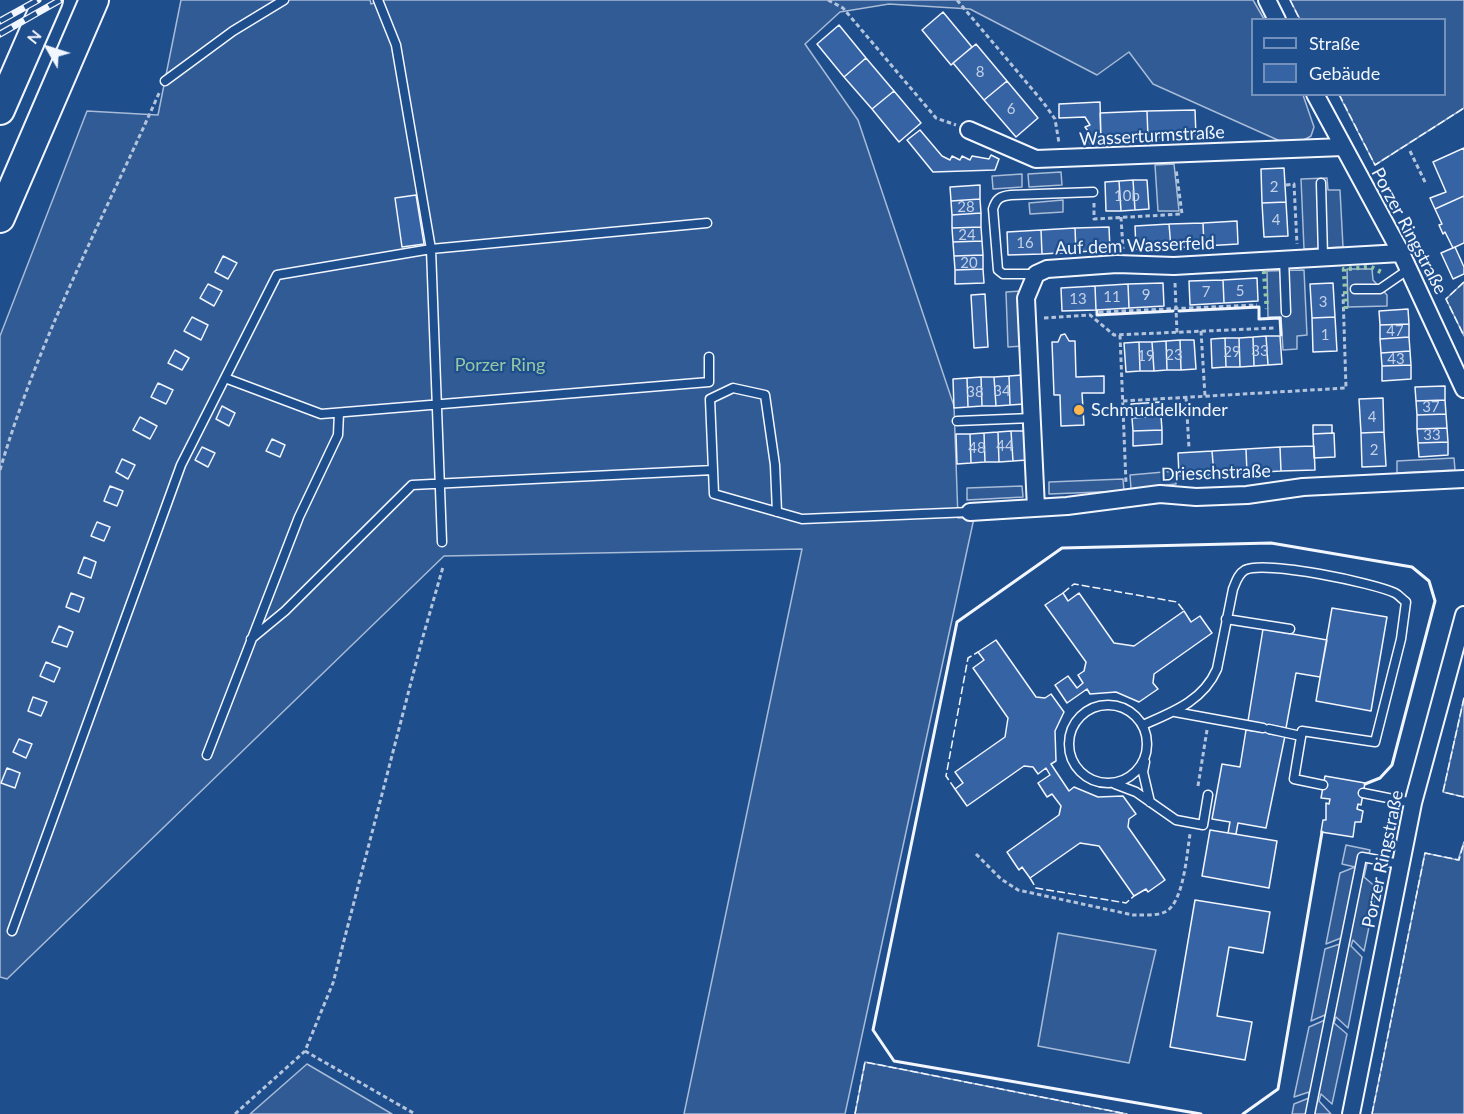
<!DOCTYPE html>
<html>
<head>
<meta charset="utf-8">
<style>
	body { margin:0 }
	#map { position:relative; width:1464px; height:1114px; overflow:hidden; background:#1f4e8c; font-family:Lato,sans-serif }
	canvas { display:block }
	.legend { position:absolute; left:1251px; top:18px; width:195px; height:78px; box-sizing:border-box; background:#1f4e8c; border:2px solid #7391ba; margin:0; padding:8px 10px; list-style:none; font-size:18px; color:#f2f6ff }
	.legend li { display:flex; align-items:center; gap:12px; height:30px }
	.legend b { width:30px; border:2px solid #7391ba }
	.north { position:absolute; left:18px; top:18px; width:60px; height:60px; -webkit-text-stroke:4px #1f4e8c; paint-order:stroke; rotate:309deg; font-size:16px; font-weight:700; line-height:24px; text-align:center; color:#f2f6ff }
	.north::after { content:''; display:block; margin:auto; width:21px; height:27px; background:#f2f6ff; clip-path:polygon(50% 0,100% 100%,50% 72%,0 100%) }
</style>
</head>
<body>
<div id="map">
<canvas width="1464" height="1114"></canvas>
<ul class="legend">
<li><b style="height:8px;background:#1f4e8c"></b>Straße</li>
<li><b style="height:16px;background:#3563a3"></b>Gebäude</li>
</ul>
<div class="north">N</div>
</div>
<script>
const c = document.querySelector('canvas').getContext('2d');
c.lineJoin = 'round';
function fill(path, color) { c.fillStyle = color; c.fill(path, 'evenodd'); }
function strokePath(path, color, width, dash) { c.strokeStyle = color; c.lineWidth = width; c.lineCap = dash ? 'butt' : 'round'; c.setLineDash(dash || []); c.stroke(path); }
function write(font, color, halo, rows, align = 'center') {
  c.font = font + ' Lato,sans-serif'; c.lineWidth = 4.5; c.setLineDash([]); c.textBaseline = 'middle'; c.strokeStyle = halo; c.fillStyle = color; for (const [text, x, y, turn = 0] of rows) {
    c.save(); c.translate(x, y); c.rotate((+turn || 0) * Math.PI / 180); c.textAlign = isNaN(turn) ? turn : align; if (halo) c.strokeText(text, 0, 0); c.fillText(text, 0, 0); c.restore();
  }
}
const built = new Path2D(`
	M181 0H370L371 4 382 0H1253L1264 19 1252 20V94L1303 95 1314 127 1311 136 1302 141H1280L1153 84 1129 52 1097 75 970 9 889 4 840 12 805 44 858 120 954 406 958 518H974L845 1114H684L802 549 444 556 7 979 0 977V336L87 111 158 115Z
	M1290 0H1464V108L1375 165 1339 95 1444 94V20L1300 19Z
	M1174 164 1179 211H1158L1155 165Z
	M1061 172 1062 185 1029 187 1028 174Z
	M1022 174V187L993 189 992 176Z
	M1327 178 1328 190H1340L1343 247 1304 249 1301 179Z
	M1063 200V212L1030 214 1029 203Z
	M1347 269H1372L1373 280 1387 295V306L1348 307Z
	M1304 270 1307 335 1297 336V349L1283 350 1281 317H1268L1267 271Z
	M1464 282V336L1446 299Z
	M1021 291 1023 346 1008 347 1006 292Z
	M1454 458 1455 470 1397 473V461Z
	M1175 471 1176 484 1131 489 1130 475Z
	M1123 479 1124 491 1049 494V482Z
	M1022 486 1023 497 967 500V488Z
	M1464 698V797L1443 792Z
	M1464 842V1114H1372L1425 853 1458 860Z
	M1346 845 1370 850 1364 877 1377 888 1364 951 1353 940 1351 946 1362 957 1348 1028 1336 1017 1334 1023 1347 1034 1332 1104 1321 1094 1319 1101 1331 1114H1292L1294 1104 1309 1098V1092L1294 1097 1309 1027 1325 1020V1015L1311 1021 1325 949 1340 944 1341 938 1326 944 1340 873 1355 867 1342 864Z
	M1058 933 1156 950 1129 1063 1038 1046Z
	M865 1062 1127 1114H855Z
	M307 1064 392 1114H250Z`);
const building = new Path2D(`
	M943 12 972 47 951 65 922 30Z
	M839 25 866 58 844 77 817 44Z
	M976 44 1007 81 984 100 953 63Z
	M866 58 894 91 872 109 844 77Z
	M1007 81 1038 118 1016 137 984 100Z
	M894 91 921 123 899 142 872 109Z
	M1100 102 1101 139 1091 145 1086 137 1090 134 1085 127 1090 125 1085 117 1059 118V104Z
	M1195 110 1196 136 1148 138 1147 111Z
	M1147 111 1148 138 1101 140 1100 113Z
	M920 130 942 156 950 160 952 156 960 160 962 156 970 160 972 156 989 159 991 155 999 159 995 170 933 172 907 140Z
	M1464 148V196L1435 209 1430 198 1446 192 1433 162Z
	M1284 168 1286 202 1262 203 1261 169Z
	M1133 180H1147L1149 209 1135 210Z
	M1133 180 1135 210 1121 211 1119 181Z
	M1119 181 1121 211H1106L1105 182Z
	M980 185V199L951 201 950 187Z
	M416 195 424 244 402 247 395 198Z
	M1464 196V243L1453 248 1445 232 1443 234 1439 225 1442 224 1435 209Z
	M980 199 981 213 952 215 951 201Z
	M1286 202 1288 236 1264 237 1262 203Z
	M981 213V227L952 228V215Z
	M1237 221 1238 244 1204 246 1203 223Z
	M1203 223 1204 246 1171 248 1169 224Z
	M1169 224 1171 248 1136 249 1135 226Z
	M981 227 982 241 953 242 952 228Z
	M1109 227 1110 250 1076 252 1075 228Z
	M1075 228 1076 252 1042 254 1041 230Z
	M1041 230 1042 254 1008 255 1007 232Z
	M982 241 983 255 954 256 953 242Z
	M1455 247 1464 267V274L1453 279 1441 253Z
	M983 255V269L955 270 954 256Z
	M223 256 237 263 228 279 215 272Z
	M983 269 984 283 955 284V270Z
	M1257 278 1258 301 1224 303 1223 280Z
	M1223 280 1224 303 1190 305 1189 281Z
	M1163 283 1164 306 1129 308 1128 284Z
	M1333 283 1335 317 1312 318 1310 284Z
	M208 284 222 291 214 306 200 298Z
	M1128 284 1129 308 1096 310 1095 286Z
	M1095 286 1096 310 1062 311 1061 288Z
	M985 294 988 347 974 348 971 295Z
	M1408 309 1409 324 1380 325 1379 311Z
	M192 317 208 325 201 340 184 331Z
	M1335 317 1337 351 1313 352 1312 318Z
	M1409 324V337L1380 339V325Z
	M1065 334 1069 341H1075L1076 377 1104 376V393H1082L1084 425 1061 426 1060 395H1054L1052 342H1058L1061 335Z
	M1266 336H1280L1282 364 1268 365Z
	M1266 336 1268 365 1254 366 1253 337Z
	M1253 337 1254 366 1240 367 1239 338Z
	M1409 337 1410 351 1381 353 1380 339Z
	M1225 338H1239L1240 367H1226Z
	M1225 338 1226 367 1212 368 1211 339Z
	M1180 340H1194L1196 369 1181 370Z
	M1180 340 1181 370H1167L1166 341Z
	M1166 341 1167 370 1154 371 1152 342Z
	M1139 342H1152L1154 371H1140Z
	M1139 342 1140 371 1126 372 1124 343Z
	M175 350 189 358 182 370 168 363Z
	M1410 351 1411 365 1382 366 1381 353Z
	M1411 365V379L1382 381V366Z
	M1022 375 1024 404 1010 405 1009 376Z
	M1009 376 1010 405 996 406 994 377Z
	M981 377H994L996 406H982Z
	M981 377 982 406 968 407 967 378Z
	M967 378 968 407 954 408 953 379Z
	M158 383 173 390 166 404 151 397Z
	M1445 386V400L1416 401 1415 387Z
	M1383 398 1384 432 1361 433 1359 399Z
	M1445 400 1446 414 1417 415 1416 401Z
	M1160 402 1161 416 1132 418 1131 404Z
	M222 406 235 413 229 426 216 419Z
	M1446 414 1447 428 1417 429V415Z
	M1161 416 1162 430 1133 431 1132 418Z
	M140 417 157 426 150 439 133 430Z
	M1313 425H1332V433L1313 434Z
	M1447 428 1448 442 1418 443 1417 429Z
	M1162 430V444L1133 446V431Z
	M1011 431H1026L1027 460 1013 461Z
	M1011 431 1013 461 999 462 998 432Z
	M998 432 999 462H985L984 433Z
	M1384 432 1386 466 1362 467 1361 433Z
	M984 433 985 462 971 463 970 434Z
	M1334 433 1335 457 1314 458 1313 434Z
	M956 434H970L971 463 957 464Z
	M272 439 285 445 280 457 266 451Z
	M1448 442V455L1419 457 1418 443Z
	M1314 446 1315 470 1281 471 1280 447Z
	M202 447 215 453 208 467 195 460Z
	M1280 447 1281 471 1247 473 1246 449Z
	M1246 449 1247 473 1214 475 1212 451Z
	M1212 451 1214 475 1179 476 1178 453Z
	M122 459 135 465 128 479 116 472Z
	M110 486 123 491 117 506 104 501Z
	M97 522 110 527 104 541 91 536Z
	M84 557 96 562 91 578 78 573Z
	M71 593 84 598 79 612 66 607Z
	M1063 593 1068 601 1079 593 1114 643 1134 646 1184 611 1191 622 1200 616 1212 633 1154 674 1153 683 1158 689 1139 702 1116 692 1090 694 1087 689 1067 703 1055 685 1068 676 1077 688 1083 683 1078 675 1084 671 1086 662 1045 605Z
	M1332 608 1387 617 1371 711 1316 701Z
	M59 626 73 632 67 647 52 642Z
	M1263 629 1327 640 1320 677 1296 673 1286 728 1270 725 1269 734 1285 736 1266 828 1238 823 1236 834 1228 833 1230 822 1212 819 1222 764 1240 767 1246 730 1262 732 1264 724 1248 721Z
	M996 640 1036 697 1045 698 1051 694 1064 712 1055 731 1056 761 1051 764 1069 791 1074 787 1098 797 1123 796 1136 814 1129 819 1128 827 1165 880 1148 892 1146 889 1134 896 1099 846 1080 843 1030 878 1022 867 1019 870 1007 852 1059 815 1061 806 1052 794 1047 797 1038 783 1050 775 1046 768 1038 774 1033 767 1024 766 967 806 955 789 963 783 955 772 1005 737 1008 718 973 668 984 660 978 652Z
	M46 662 60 668 54 682 40 676Z
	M33 697 47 702 41 716 28 711Z
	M19 739 32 744 26 758 13 752Z
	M7 768 20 773 15 788 1 783Z
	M1325 776 1365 783 1361 805 1358 804 1357 809 1363 811 1361 822H1355L1353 837 1321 832 1323 820H1326V803L1329 804 1330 799 1321 798Z
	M1210 830 1277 841 1269 888 1202 876Z
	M1195 900 1270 912 1263 953 1229 947 1217 1016 1252 1022 1245 1060 1170 1047Z`);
const path = new Path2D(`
	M828 0 843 8 936 118 956 125
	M957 0 1043 102 1055 119 1059 143
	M1410 151 1426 184
	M1286 185 1294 184 1297 244
	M1094 203V219L1182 214 1176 169
	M1121 217 1123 249
	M1175 283 1177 333
	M1099 312 1257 305
	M1044 318 1090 315 1114 335 1274 328
	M1201 331 1205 396
	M1120 335 1126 483
	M1186 397 1189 448
	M1123 401 1346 388 1343 294
	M0 470C39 337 104 217 160 91
	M1198 786 1207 730
	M976 854 1001 879 1018 890 1133 915C1143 915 1156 916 1165 912 1184 903 1187 852 1190 834
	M305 1051 415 1114
	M235 1114 305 1051 333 983 422 640 443 567`);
const lane = new Path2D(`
	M378 0 396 45 431 249 442 542
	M165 81 233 31 284 0
	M1321 183 1323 256
	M1284 258 1286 312
	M1036 274H1003L998 270 993 209C996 199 1000 196 1011 195L1093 192
	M1355 289H1380L1409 269
	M225 378 321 414 709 382V357
	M957 421 1032 418
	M777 512 775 465 765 395 733 388 710 399 714 494 802 519 970 512
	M1226 619 1290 629
	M251 639 285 611 412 485 713 470
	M1069 744a39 39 0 1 1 78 0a39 39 0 1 1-78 0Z
	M1175 712 1263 728
	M1143 725C1173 712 1203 701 1217 669L1233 589C1236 582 1238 574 1245 570 1265 560 1374 583 1395 593 1399 595 1402 599 1406 602L1401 639 1375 742 1302 731 1294 779 1323 785
	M1269 729 1301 736
	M207 755 299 517 338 435 339 413
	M1145 762 1143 772 1150 802
	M1115 784 1136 792 1176 820 1203 825 1208 795
	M1363 793 1413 803
	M12 931 181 465 277 275 431 249 707 223
	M1310 1114 1362 857 1400 864`);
const street = new Path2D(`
	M1267 0 1277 20
	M1315 94 1401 253 1464 389
	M969 130 1036 159 1343 147
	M1036 508 1026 298 1036 274 1047 269 1117 264 1174 266 1401 253
	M970 512 1067 506 1160 494 1196 497 1247 495 1303 487 1464 479
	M1351 1114 1413 803 1464 615`);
const highway = new Path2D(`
	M0 110 48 0
	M0 218 94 0`);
const rail = new Path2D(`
	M0 21 38 0
	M0 34 60 0`);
const hedge = new Path2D(`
	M1264 271 1267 309
	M1346 309 1344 269 1371 267 1383 273`);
const fence = new Path2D(`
	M1290 0 1300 20
	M1339 94 1375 165 1464 108
	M1464 282 1446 299 1464 336
	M1063 593 1074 584 1177 602 1184 611
	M1464 698 1443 792 1464 797
	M955 789 946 776 968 658 978 652
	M1030 878 1036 888 1126 903 1134 896
	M855 1114 865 1062 1127 1114
	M1372 1114 1425 853 1459 860 1464 842`);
const wall = new Path2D(`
	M1097 311V315L1173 311
	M1179 311 1259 307V319L1280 318 1281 335
	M1201 1114 894 1061 873 1030 957 622 1062 548 1271 543 1412 567 1429 581 1435 601 1392 765 1380 778 1365 784
	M1243 1114 1278 1089 1322 832`);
const markers = [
	[1079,410,6,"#ffb74d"]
];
const numberNames = [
	["8",980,72],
	["6",1011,109],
	["2",1274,187],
	["10b",1127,196],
	["28",966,207],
	["4",1276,220],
	["24",967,235],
	["16",1025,243],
	["20",969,263],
	["5",1240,291],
	["7",1206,292],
	["9",1146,295],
	["11",1112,297],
	["13",1078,299],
	["3",1323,302],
	["47",1395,331],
	["1",1325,335],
	["33",1260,351],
	["29",1232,352],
	["23",1174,355],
	["19",1146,356],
	["43",1396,359],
	["34",1002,391],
	["38",975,392],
	["37",1431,407],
	["4",1372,417],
	["33",1432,435],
	["44",1005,446],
	["48",977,448],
	["2",1374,450]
];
const streetNames = [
	["Wasserturmstraße",1152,136,-3],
	["Porzer Ringstraße",1409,231,62],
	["Auf dem Wasserfeld",1135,246,-2],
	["Drieschstraße",1216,473,-2],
	["Porzer Ringstraße",1383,859,-78]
];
const parkNames = [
	["Porzer Ring",500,365]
];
const poiNames = [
	["Schmuddelkinder",1091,410]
];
fill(built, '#305b95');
strokePath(built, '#a8bbd7', 1.5);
fill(building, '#3563a3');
strokePath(building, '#f2f6ff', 1.5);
strokePath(lane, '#f2f6ff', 11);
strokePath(street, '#f2f6ff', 20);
strokePath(highway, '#f2f6ff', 32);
strokePath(path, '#b3c4dc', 3, [4.5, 3]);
strokePath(lane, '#1f4e8c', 8);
strokePath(street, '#1f4e8c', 16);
strokePath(highway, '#1f4e8c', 28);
strokePath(rail, '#f2f6ff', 7);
strokePath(rail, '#1f4e8c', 4.5, [14]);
strokePath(hedge, '#97c8a6', 4.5, [3, 4.5]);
strokePath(fence, '#f2f6ff', 1.5, [8, 3]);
strokePath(wall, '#f2f6ff', 3);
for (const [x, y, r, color] of markers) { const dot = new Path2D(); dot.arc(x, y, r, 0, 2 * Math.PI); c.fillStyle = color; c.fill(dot); strokePath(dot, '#1f4e8c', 2); }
write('15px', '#c3d1e8', null, numberNames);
write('18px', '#f2f6ff', '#1f4e8c', streetNames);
write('18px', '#97c8a6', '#1f4e8c', parkNames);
write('18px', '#f2f6ff', '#1f4e8c', poiNames, 'left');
</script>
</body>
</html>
